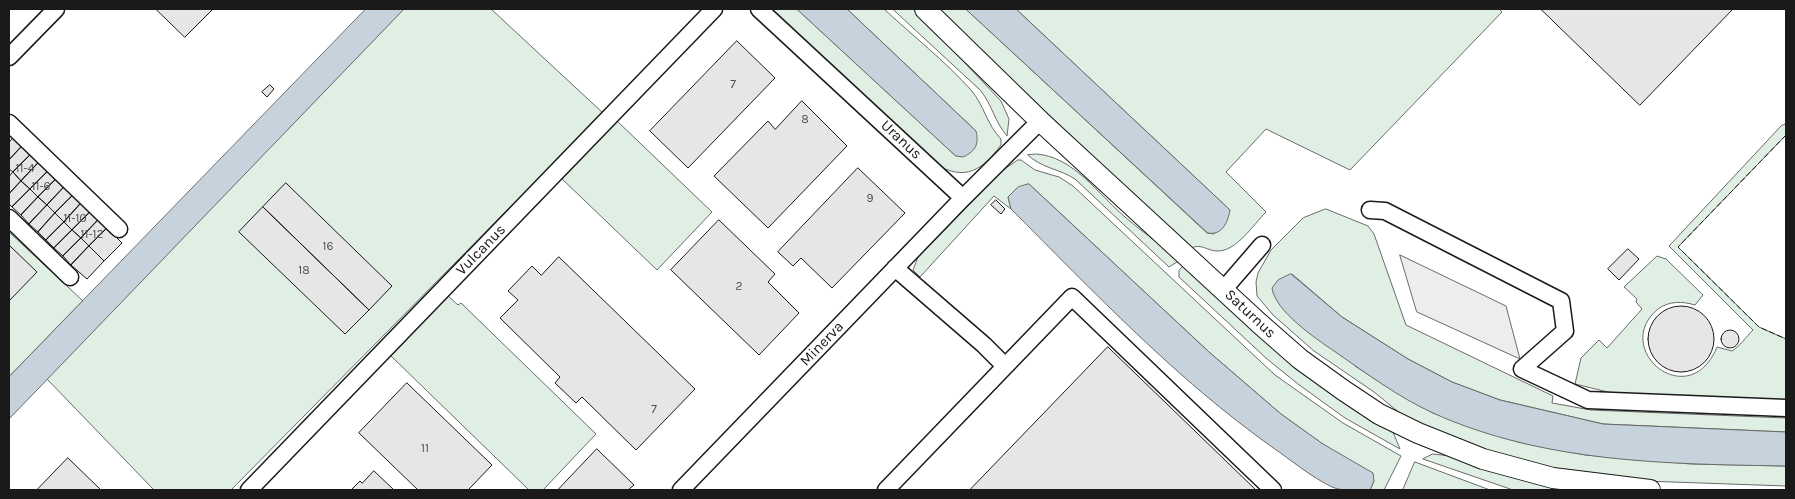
<!DOCTYPE html>
<html>
<head>
<meta charset="utf-8">
<style>
	body { margin:0 }
	#map { position:relative; width:1795px; height:499px; overflow:hidden; background:#fff; font-family:Karla,sans-serif }
	canvas { display:block }
	.frame { position:absolute; inset:0; border:10px solid #1a1a1a; pointer-events:none }
</style>
</head>
<body>
<div id="map">
<canvas width="1795" height="499"></canvas>
<div class="frame"></div>
</div>
<script>
const c = document.querySelector('canvas').getContext('2d');
c.lineJoin = 'round';
function fill(path, color) { c.fillStyle = color; c.fill(path, 'evenodd'); }
function strokePath(path, color, width, dash) { c.strokeStyle = color; c.lineWidth = width; c.lineCap = dash ? 'butt' : 'round'; c.setLineDash(dash || []); c.stroke(path); }
function write(font, color, halo, rows, align = 'center') {
  c.font = font + ' Karla,sans-serif'; c.lineWidth = 4; c.setLineDash([]); c.textBaseline = 'middle'; c.strokeStyle = halo; c.fillStyle = color; for (const [text, x, y, turn = 0] of rows) {
    c.save(); c.translate(x, y); c.rotate((+turn || 0) * Math.PI / 180); c.textAlign = isNaN(turn) ? turn : align; if (halo) c.strokeText(text, 0, 0); c.fillText(text, 0, 0); c.restore();
  }
}
const green = new Path2D(`
	M404 9H491L603 113 231 490H154L47 379Z
	M771 9H797L956 156 976 131 847 9H884C913 36 945 61 971 90 984 105 987 125 1001 139V145C982 170 966 182 935 164Z
	M893 9H914L1001 101 1009 119 1007 136C995 122 992 105 981 91Z
	M937 9H966L1207 233 1214 234 1230 210 1016 9H1499L1502 12 1350 170 1266 129 1226 172 1266 212C1254 224 1236 252 1217 251 1207 251 1202 243 1191 248Z
	M616 120 712 212 657 270 560 177Z
	M1786 124V135L1678 247 1759 327 1786 339V400L1616 394 1575 384 1581 358 1599 340 1607 348 1642 309 1636 302 1637 299 1624 287 1657 256 1666 259 1703 295 1695 305C1682 301 1669 301 1658 309 1610 349 1689 415 1717 347L1732 351C1740 346 1746 337 1753 330L1669 246 1781 126Z
	M1036 154C1073 156 1098 194 1125 217 1142 233 1163 244 1180 260L1169 267 1075 179C1060 169 1041 168 1028 155Z
	M1018 160H1021L1035 170 1059 177 1073 186 1275 375 1343 423 1401 456 1384 490H1370L1374 481 1281 414 1209 352 1029 184 1008 197 1011 209 994 196 920 277 913 270 918 257 1002 171Z
	M1326 209 1368 226 1374 234 1406 325 1553 396 1552 403 1591 410 1786 418V432L1603 424 1500 400 1452 382 1408 359 1342 317 1292 274 1355 366 1386 386 1433 413 1518 442 1585 455 1691 464 1786 466V486L1644 481 1577 475 1491 453 1406 418 1374 392 1314 351 1273 315 1257 296 1256 282 1258 273 1271 250 1303 218Z
	M9 232 83 301 9 377Z
	M1185 264 1393 432 1400 449 1345 418 1298 384 1267 359 1179 277V271Z
	M447 295 458 305 461 303 596 434 543 490H529L390 355Z
	M1433 454 1450 456 1579 490H1513L1423 459Z
	M1415 462 1490 490H1403Z`);
const parking = new Path2D(`
	M1400 255 1506 306 1520 359 1417 312Z`);
const water = new Path2D(`
	M366 9H404L9 419V377Z
	M797 9H847L976 131C979 144 976 151 963 157L956 156Z
	M966 9H1016L1230 210C1228 222 1222 236 1208 233Z
	M1029 184 1209 352 1281 414 1323 444 1373 473 1374 481 1370 490C1358 490 1344 492 1332 487 1311 477 1291 460 1272 447 1176 379 1094 292 1011 209L1008 197 1018 187Z
	M1291 274 1342 317 1408 359 1452 382 1500 400 1603 424 1786 432V466C1667 464 1544 463 1433 413 1398 397 1366 373 1334 351 1315 338 1275 311 1272 288L1278 280Z`);
const building = new Path2D(`
	M156 9H213L185 37Z
	M1541 9H1733L1640 105Z
	M737 41 775 78 688 168 650 131Z
	M270 85 274 89 267 97 262 92Z
	M802 101 847 146 768 228 714 176 768 121 775 129Z
	M13 138 22 146 9 160V143Z
	M22 146 31 154 13 172 9 169V160Z
	M31 154 39 162 21 181 13 172Z
	M39 162 48 171 30 189 21 181Z
	M858 168 905 213 832 288 801 258 793 266 778 252Z
	M48 171 56 179 38 197 30 189Z
	M13 172 21 181 9 194V177Z
	M56 179 64 187 47 205 38 197Z
	M21 181 30 189 12 207 9 204V194Z
	M286 183 392 286 369 310 263 207Z
	M64 187 73 195 55 213 47 205Z
	M30 189 38 197 21 215 12 207Z
	M73 195 81 203 64 222 55 213Z
	M38 197 47 205 29 224 21 215Z
	M996 200 1005 209 1001 214 991 205Z
	M81 203 90 212 72 230 64 222Z
	M47 205 55 213 38 232 29 224Z
	M263 207 369 310 345 334 239 232Z
	M90 212 98 220 81 238 72 230Z
	M55 213 64 222 46 240 38 232Z
	M98 220 107 228 89 246 81 238Z
	M719 220 775 274 768 282 799 313 759 355 671 270Z
	M64 222 72 230 54 248 46 240Z
	M107 228 122 243 104 261 89 246Z
	M72 230 81 238 63 256 54 248Z
	M81 238 89 246 71 265 63 256Z
	M9 245 37 272 9 301Z
	M89 246 104 261 87 279 71 265Z
	M1628 249 1639 259 1619 280 1608 269Z
	M559 257 695 389 636 450 582 397 576 403 555 383 560 377 500 318 518 300 508 291 532 266 541 275Z
	M1648 339a33 33 0 1 1 66 0a33 33 0 1 1-66 0Z
	M1721 339a9 9 0 1 1 18 0a9 9 0 1 1-18 0Z
	M1108 347 1256 490H970Z
	M407 383 492 465 468 490H418L359 433Z
	M597 449 634 485 628 490H558Z
	M68 458 101 490H37Z
	M374 471 394 490H351L360 481 362 483Z`);
const minor = new Path2D(`
	M759 9 963 198 1040 121
	M9 57 56 9
	M9 123 119 229
	M1370 210 1385 211 1561 301 1565 331 1522 369 1588 400 1786 408
	M9 218 70 277
	M895 268 984 345 1005 366
	M1224 289 1262 245
	M249 490 714 9
	M681 490 963 198
	M886 490 1072 297 1273 490`);
const major = new Path2D(`
	M925 9 1040 121 1259 323 1300 359 1343 390 1379 414 1418 433 1483 459 1553 478 1650 490`);
const fence = new Path2D(`
	M1786 135 1678 247 1759 327 1786 339`);
const numberNames = [
	["7",733,85],
	["8",805,120],
	["11-4",25,169],
	["11-6",41,187],
	["9",870,199],
	["11-10",75,219],
	["11-12",92,235],
	["16",328,247],
	["18",304,271],
	["2",739,287],
	["7",654,410],
	["11",425,449]
];
const streetNames = [
	["Uranus",901,140,43],
	["Vulcanus",481,250,-46],
	["Saturnus",1250,314,43],
	["Minerva",822,344,-46]
];
fill(green, '#e0efe3');
strokePath(green, '#6a6a6a', 1);
fill(parking, '#ededed');
strokePath(parking, '#6a6a6a', 1);
fill(water, '#c6d2dc');
strokePath(water, '#6a6a6a', 1);
fill(building, '#e6e6e6');
strokePath(building, '#1a1a1a', 1);
strokePath(minor, '#1a1a1a', 19);
strokePath(major, '#1a1a1a', 22);
strokePath(minor, '#fff', 16);
strokePath(major, '#fff', 20);
strokePath(fence, '#1a1a1a', 1, [6, 2.5]);
write('12px', '#4d4d4d', null, numberNames);
write('15px', '#1a1a1a', '#fff', streetNames);
</script>
</body>
</html>
